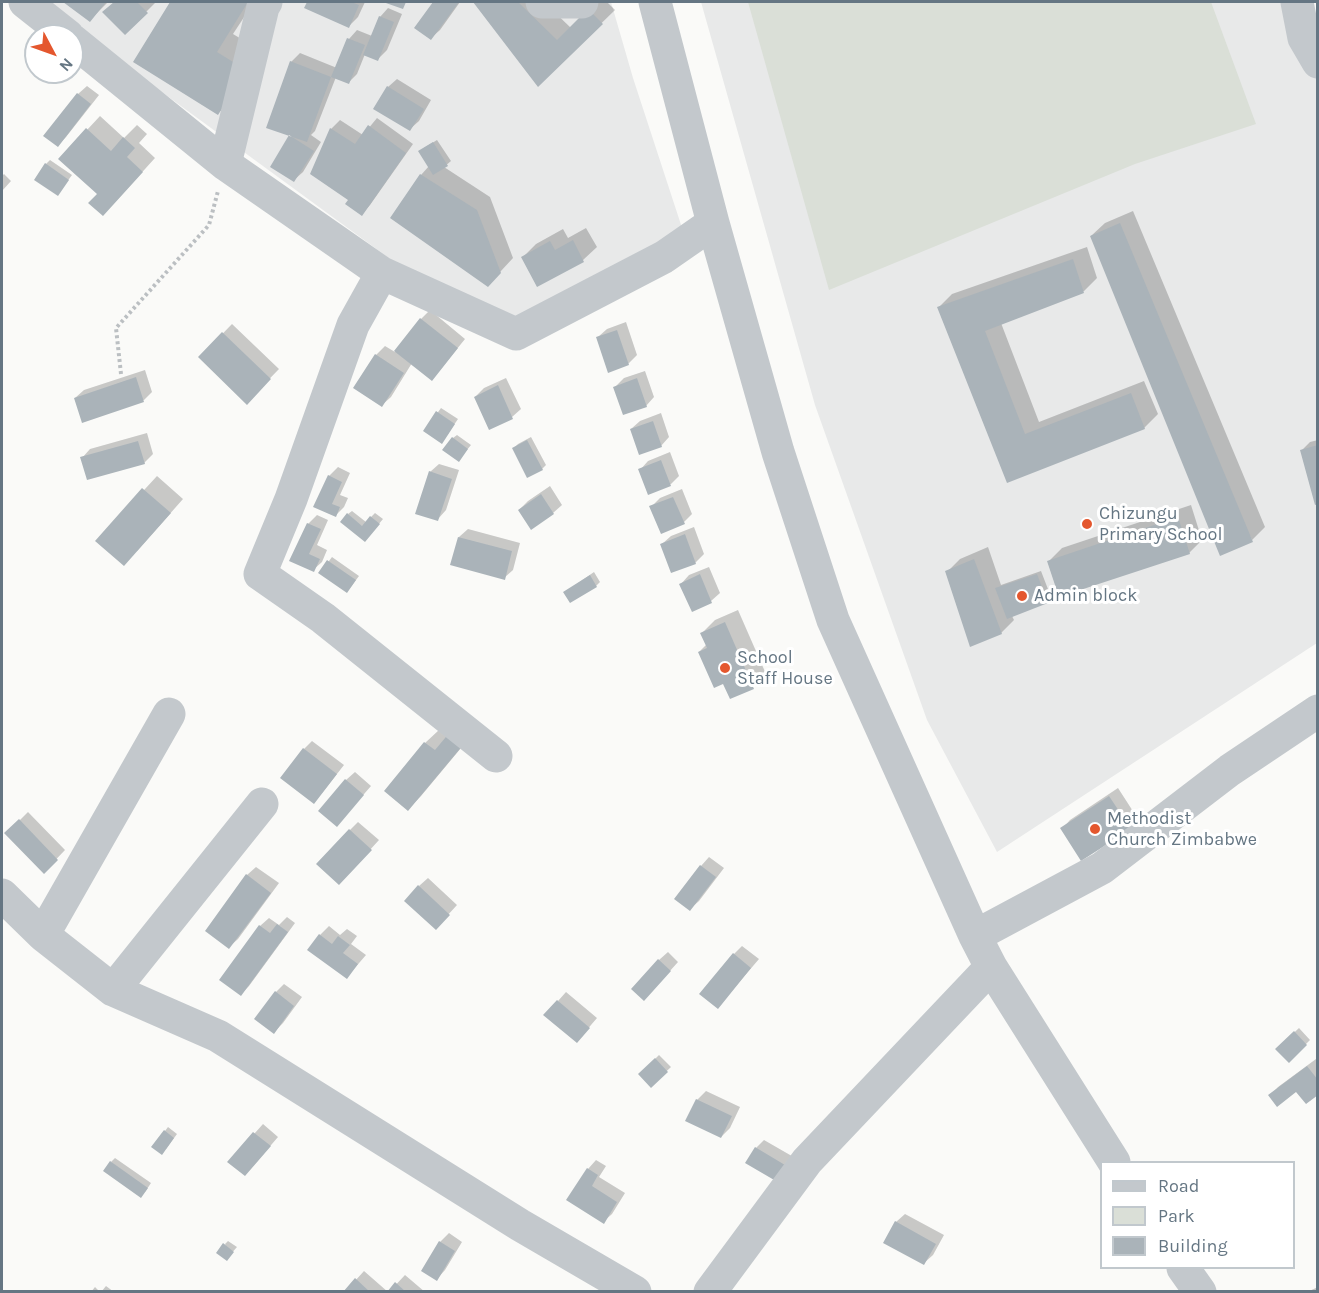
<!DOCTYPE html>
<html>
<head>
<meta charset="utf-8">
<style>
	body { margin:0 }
	#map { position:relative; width:1319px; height:1293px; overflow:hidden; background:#fafaf8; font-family:Karla,sans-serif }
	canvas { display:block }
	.frame { position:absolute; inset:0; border:3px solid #657683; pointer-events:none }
	.legend { position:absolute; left:1100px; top:1161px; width:195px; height:108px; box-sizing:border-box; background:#fff; border:2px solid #c1c8cd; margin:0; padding:8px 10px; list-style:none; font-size:18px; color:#657683 }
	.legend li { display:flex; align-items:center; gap:12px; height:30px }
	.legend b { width:30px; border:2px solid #c1c8cd }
	.north { position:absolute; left:24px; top:24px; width:60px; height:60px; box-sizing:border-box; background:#fff; border:2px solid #c1c8cd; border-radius:50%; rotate:131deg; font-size:16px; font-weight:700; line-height:24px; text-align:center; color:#657683 }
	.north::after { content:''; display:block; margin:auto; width:21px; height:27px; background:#e4572e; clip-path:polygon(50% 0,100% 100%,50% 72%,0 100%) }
</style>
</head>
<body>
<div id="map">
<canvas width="1319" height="1293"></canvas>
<div class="frame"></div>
<ul class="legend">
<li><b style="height:8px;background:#c3c8cc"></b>Road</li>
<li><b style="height:16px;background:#dadfd7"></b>Park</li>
<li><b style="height:16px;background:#aab3b9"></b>Building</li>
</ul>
<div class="north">N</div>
</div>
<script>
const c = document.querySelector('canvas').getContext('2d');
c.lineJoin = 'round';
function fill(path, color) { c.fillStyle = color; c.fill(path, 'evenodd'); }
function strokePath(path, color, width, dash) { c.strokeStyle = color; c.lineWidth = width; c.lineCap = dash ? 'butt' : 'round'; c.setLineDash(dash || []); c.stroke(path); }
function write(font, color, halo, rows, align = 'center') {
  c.font = font + ' Karla,sans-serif'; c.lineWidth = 6; c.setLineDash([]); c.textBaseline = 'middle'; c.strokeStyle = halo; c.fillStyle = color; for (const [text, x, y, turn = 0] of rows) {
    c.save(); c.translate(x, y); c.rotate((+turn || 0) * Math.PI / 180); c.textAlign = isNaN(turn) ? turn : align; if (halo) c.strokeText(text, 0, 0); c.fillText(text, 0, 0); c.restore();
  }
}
const built = new Path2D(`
	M47 2H611L633 78 685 237 518 339 468 316 103 49Z
	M701 2H1293L1317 72V643L997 852 927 720 815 405Z`);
const green = new Path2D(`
	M748 2H1211L1256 124 1135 164 829 290Z`);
const shadow = new Path2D(`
	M65 2H108L90 20Z
	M115 2H154L155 3 125 33 104 12Z
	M172 2H254L233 34 263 52 236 96 218 113 135 62Z
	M309 2H365L358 17 349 26 306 7Z
	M435 2H460L440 30 431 38 416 28Z
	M475 2H544L571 28 597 2H607L615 10 538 85Z
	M388 8 402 14 387 50 378 59 365 54 357 74 348 83 336 77 315 131 311 135 321 142 303 172 294 180 292 135 291 62 300 53 337 68 349 39 357 30 372 36 380 17Z
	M397 79 431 100 419 121 410 129 388 87Z
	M87 86 99 95 66 137 58 145 78 94Z
	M100 116 124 138 137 125 147 134 139 143 155 158 116 201 99 194 60 159Z
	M377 118 413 144 370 205 362 214 350 199 312 174 331 129 340 120 363 135Z
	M437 140 451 161 444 167 490 197 513 258 488 285 392 218 421 175 429 166 424 148Z
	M50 160 72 175 58 194 46 164Z
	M4 174 11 181 2 191V176Z
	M1133 211 1265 527 1252 540 1091 236 1105 223Z
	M586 228 597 247 583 260 538 285 523 257 536 244 563 229 568 238Z
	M1087 247 1097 278 1084 291 1001 323 1039 422 1144 381 1158 414 1144 428 1008 481 939 307 952 294Z
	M430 310 465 339 440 370 412 363 391 397 382 405 355 387 376 355 385 346 395 352 421 319Z
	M626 322 637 355 628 364 598 337 607 329Z
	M232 324 279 369 247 402 200 357Z
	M145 370 152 392 144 400 83 421 75 398 84 390Z
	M645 371 654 397 646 406 615 387 624 378Z
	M506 378 521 409 512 417 490 428 475 397 484 388Z
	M441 408 458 419 445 438 425 430Z
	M661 413 669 437 661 446 631 429 640 421Z
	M147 433 153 454 144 463 82 458 90 449Z
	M457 435 471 445 462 456 453 438Z
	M531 437 546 465 542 469 514 448 518 444Z
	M1318 440V503L1301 451 1310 442Z
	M670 452 679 476 671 484 649 493 640 470 648 461Z
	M439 464 459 470 446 510 438 519 430 472Z
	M338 467 350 473 340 495 348 498 344 507 335 516 315 507 329 476Z
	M157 476 183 499 137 551 98 540Z
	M550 486 562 505 553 513 519 510 528 501Z
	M682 489 692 514 684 522 651 507 660 498Z
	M1191 505 1202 540 1189 553 1049 561 1062 548Z
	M352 511 366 522 375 513 383 519 368 537 348 514Z
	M317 515 328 520 317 545 327 550 322 562 313 570 291 560 308 524Z
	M694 527 704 554 695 563 662 544 671 536Z
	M468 529 520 543 513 570 504 578 452 564 459 537Z
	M988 547 1001 585 1041 571 1051 597 1047 601 1012 616 1014 620 1001 633 947 572 960 559Z
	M332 557 359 576 350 588 320 573Z
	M709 567 720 593 711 601 692 610 681 584 689 575Z
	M594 572 600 582 596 586 565 592Z
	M738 610 766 674 753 687 724 682 699 652 707 644 702 633 715 620Z
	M481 724 421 796 408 809 386 791 425 743 439 730Z
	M312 741 344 765 322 793 304 749Z
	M355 772 371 786 345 816 346 780Z
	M1118 788 1138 819 1130 828 1062 829 1070 820Z
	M28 812 65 850 44 872 7 833Z
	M358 822 379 840 347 875 350 830Z
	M709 857 724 868 699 901 690 909 676 898 701 866Z
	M256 867 279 883 238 939 229 947 247 875Z
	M428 878 457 905 436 928 419 886Z
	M287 917 295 923 249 986 241 994 260 926 269 918 279 925Z
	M329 926 340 935 347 929 357 936 351 944 366 955 347 977 320 935Z
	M742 946 759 959 718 1007 734 954Z
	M668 952 678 962 652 991 659 960Z
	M284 984 302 997 283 1023 274 1032 276 992Z
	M566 992 597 1018 585 1032 558 1001Z
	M1299 1028 1310 1040 1289 1061 1277 1049Z
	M659 1055 671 1067 651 1086 640 1074Z
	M1316 1059 1318 1061V1093L1297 1090 1270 1096 1278 1087Z
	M706 1091 740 1107 730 1128 721 1137 697 1100Z
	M263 1124 278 1137 253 1166 230 1161Z
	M168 1127 177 1134 166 1149 165 1131Z
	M764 1140 797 1159 789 1173 756 1148Z
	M115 1158 151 1183 145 1192 111 1162Z
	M596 1160 606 1166 599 1177 625 1193 612 1214 603 1222 568 1200 588 1169Z
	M905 1214 944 1235 933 1255 924 1263 896 1222Z
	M449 1233 462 1242 445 1270 437 1279 440 1242Z
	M228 1241 237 1247 230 1255 225 1244Z
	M364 1271 388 1292H345Z
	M405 1275 425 1292H389Z
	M106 1286 114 1292H101Z
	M95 1287 100 1292H91Z
	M1318 1287V1292H1307Z`);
const building = new Path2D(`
	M63 2H106L90 22Z
	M114 2H137L148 13 125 35 102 12Z
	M170 2H248L217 52 246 70 218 115 133 62Z
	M307 2H351L359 5 349 28 304 8Z
	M383 2H406L403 9Z
	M433 2H459L431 40 414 28Z
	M473 2H518L557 40 588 9 603 24 538 87Z
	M379 16 394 22 378 61 363 55Z
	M347 38 365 45 349 84 331 77Z
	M290 61 331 77 307 142 266 128Z
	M387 86 424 109 410 131 373 109Z
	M77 93 91 104 58 147 43 136Z
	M368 125 406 153 362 216 345 204 348 200 310 174 330 128 355 144Z
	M86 128 111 151 123 137 135 148 127 157 143 172 103 216 88 203 97 194 58 159Z
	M289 135 314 151 294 182 270 167Z
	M433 142 448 166 433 175 418 151Z
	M45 163 69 180 58 196 34 180Z
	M420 174 477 210 501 273 488 287 390 218Z
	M1120 223 1253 542 1220 556 1090 236Z
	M573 240 584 262 537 287 521 257 550 241 555 250Z
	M1073 259 1084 293 985 331 1025 434 1131 393 1145 429 1007 483 937 307Z
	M420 318 458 348 432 381 394 351Z
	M617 330 629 365 608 373 596 337Z
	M222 332 271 379 247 405 198 357Z
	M375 354 404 373 382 407 353 388Z
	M136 377 144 402 82 423 74 398Z
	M637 378 647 407 623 415 613 387Z
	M498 385 513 419 489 430 474 397Z
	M436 411 455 424 442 444 423 431Z
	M653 421 662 447 639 455 630 429Z
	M452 437 468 449 459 462 442 450Z
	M527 440 543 470 527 478 512 448Z
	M138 441 145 464 87 480 80 457Z
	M1318 445V504L1315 505 1300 450Z
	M661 460 671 486 648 495 638 469Z
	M429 471 452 479 438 521 415 514Z
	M328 475 342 482 332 504 340 507 336 517 313 507Z
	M142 488 171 513 124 566 95 541Z
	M541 494 554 514 531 530 518 510Z
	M673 497 685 524 661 534 649 506Z
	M347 513 362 526 370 516 380 524 365 542 340 522Z
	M1178 517 1190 554 1059 597 1047 561Z
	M307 523 321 529 309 554 320 559 314 572 289 561Z
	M685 534 696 564 671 573 660 544Z
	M458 537 512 551 505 580 450 565Z
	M974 559 1002 634 970 647 945 571Z
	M327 560 356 580 347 593 318 573Z
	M700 574 712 603 692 612 679 584Z
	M1037 574 1048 603 1007 619 995 588Z
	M590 575 597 587 570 603 563 592Z
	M725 622 754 689 730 699 723 684 714 688 698 652 707 648 700 633Z
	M455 726 469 738 408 811 384 791 424 742 435 750Z
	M303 748 337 774 314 804 280 778Z
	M345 779 364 795 337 827 318 811Z
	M1109 796 1131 829 1081 861 1060 828Z
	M19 819 58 860 44 874 4 833Z
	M349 829 372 850 339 885 316 864Z
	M700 865 716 877 690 911 674 899Z
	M246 874 271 893 229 949 205 931Z
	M418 885 450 915 436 930 404 901Z
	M277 924 288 932 241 996 219 980 259 925 270 933Z
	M319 934 332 944 338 936 350 945 343 953 358 964 347 979 307 950Z
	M733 953 751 968 718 1009 699 994Z
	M658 959 671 971 644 1001 631 989Z
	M275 991 294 1006 274 1034 254 1019Z
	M557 1000 590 1028 577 1043 543 1015Z
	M1294 1031 1307 1045 1289 1063 1275 1049Z
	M655 1058 668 1072 651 1088 638 1074Z
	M1307 1066 1318 1080V1095L1306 1104 1296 1092 1277 1107 1268 1095Z
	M696 1099 732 1116 721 1138 685 1121Z
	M164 1130 174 1138 162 1155 151 1147Z
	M253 1132 271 1146 245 1176 227 1162Z
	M755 1147 790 1168 781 1184 745 1163Z
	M110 1161 148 1188 141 1198 103 1171Z
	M587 1168 598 1175 592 1186 617 1202 604 1224 566 1200Z
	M895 1221 936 1244 924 1265 883 1243Z
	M439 1241 455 1251 437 1281 421 1271Z
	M223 1243 234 1252 227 1261 216 1253Z
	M355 1278 370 1292H343Z
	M395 1282 406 1292H387Z`);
const path = new Path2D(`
	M121 374 116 328 209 225 218 191`);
const minor = new Path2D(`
	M25 2 68 36
	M542 2H582
	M655 2 713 223 778 452 833 620 975 936 991 967 1114 1162
	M1297 2 1304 38 1318 62
	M72 40 225 164 382 273 516 334 664 257 713 223
	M225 164 263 7 266 2
	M382 273 353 325 291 499 260 574 323 618 496 756
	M2 895 43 935 113 990 218 1036 520 1225 635 1292
	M43 935 169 714
	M975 936 1102 868 1230 770 1318 711
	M113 990 262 804
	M1183 1268 1200 1292
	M710 1292 807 1161 991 967`);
const markers = [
	[1087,524,6,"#e4572e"],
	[1022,596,6,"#e4572e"],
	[725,668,6,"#e4572e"],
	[1095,829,6,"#e4572e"]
];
const poiNames = [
	["Chizungu",1099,514],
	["Primary School",1099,535],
	["Admin block",1034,596],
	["School",737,658],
	["Staff House",737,679],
	["Methodist",1107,819],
	["Church Zimbabwe",1107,840]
];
fill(built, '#e8e9e9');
fill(green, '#dadfd7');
fill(shadow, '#0003');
fill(building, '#aab3b9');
strokePath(path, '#bbbfc2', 4, [3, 3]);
strokePath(minor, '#c3c8cc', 33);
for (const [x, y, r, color] of markers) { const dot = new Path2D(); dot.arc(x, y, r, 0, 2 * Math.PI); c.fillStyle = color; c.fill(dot); strokePath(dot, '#fff', 2); }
write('18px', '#657683', '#fff', poiNames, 'left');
</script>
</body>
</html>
